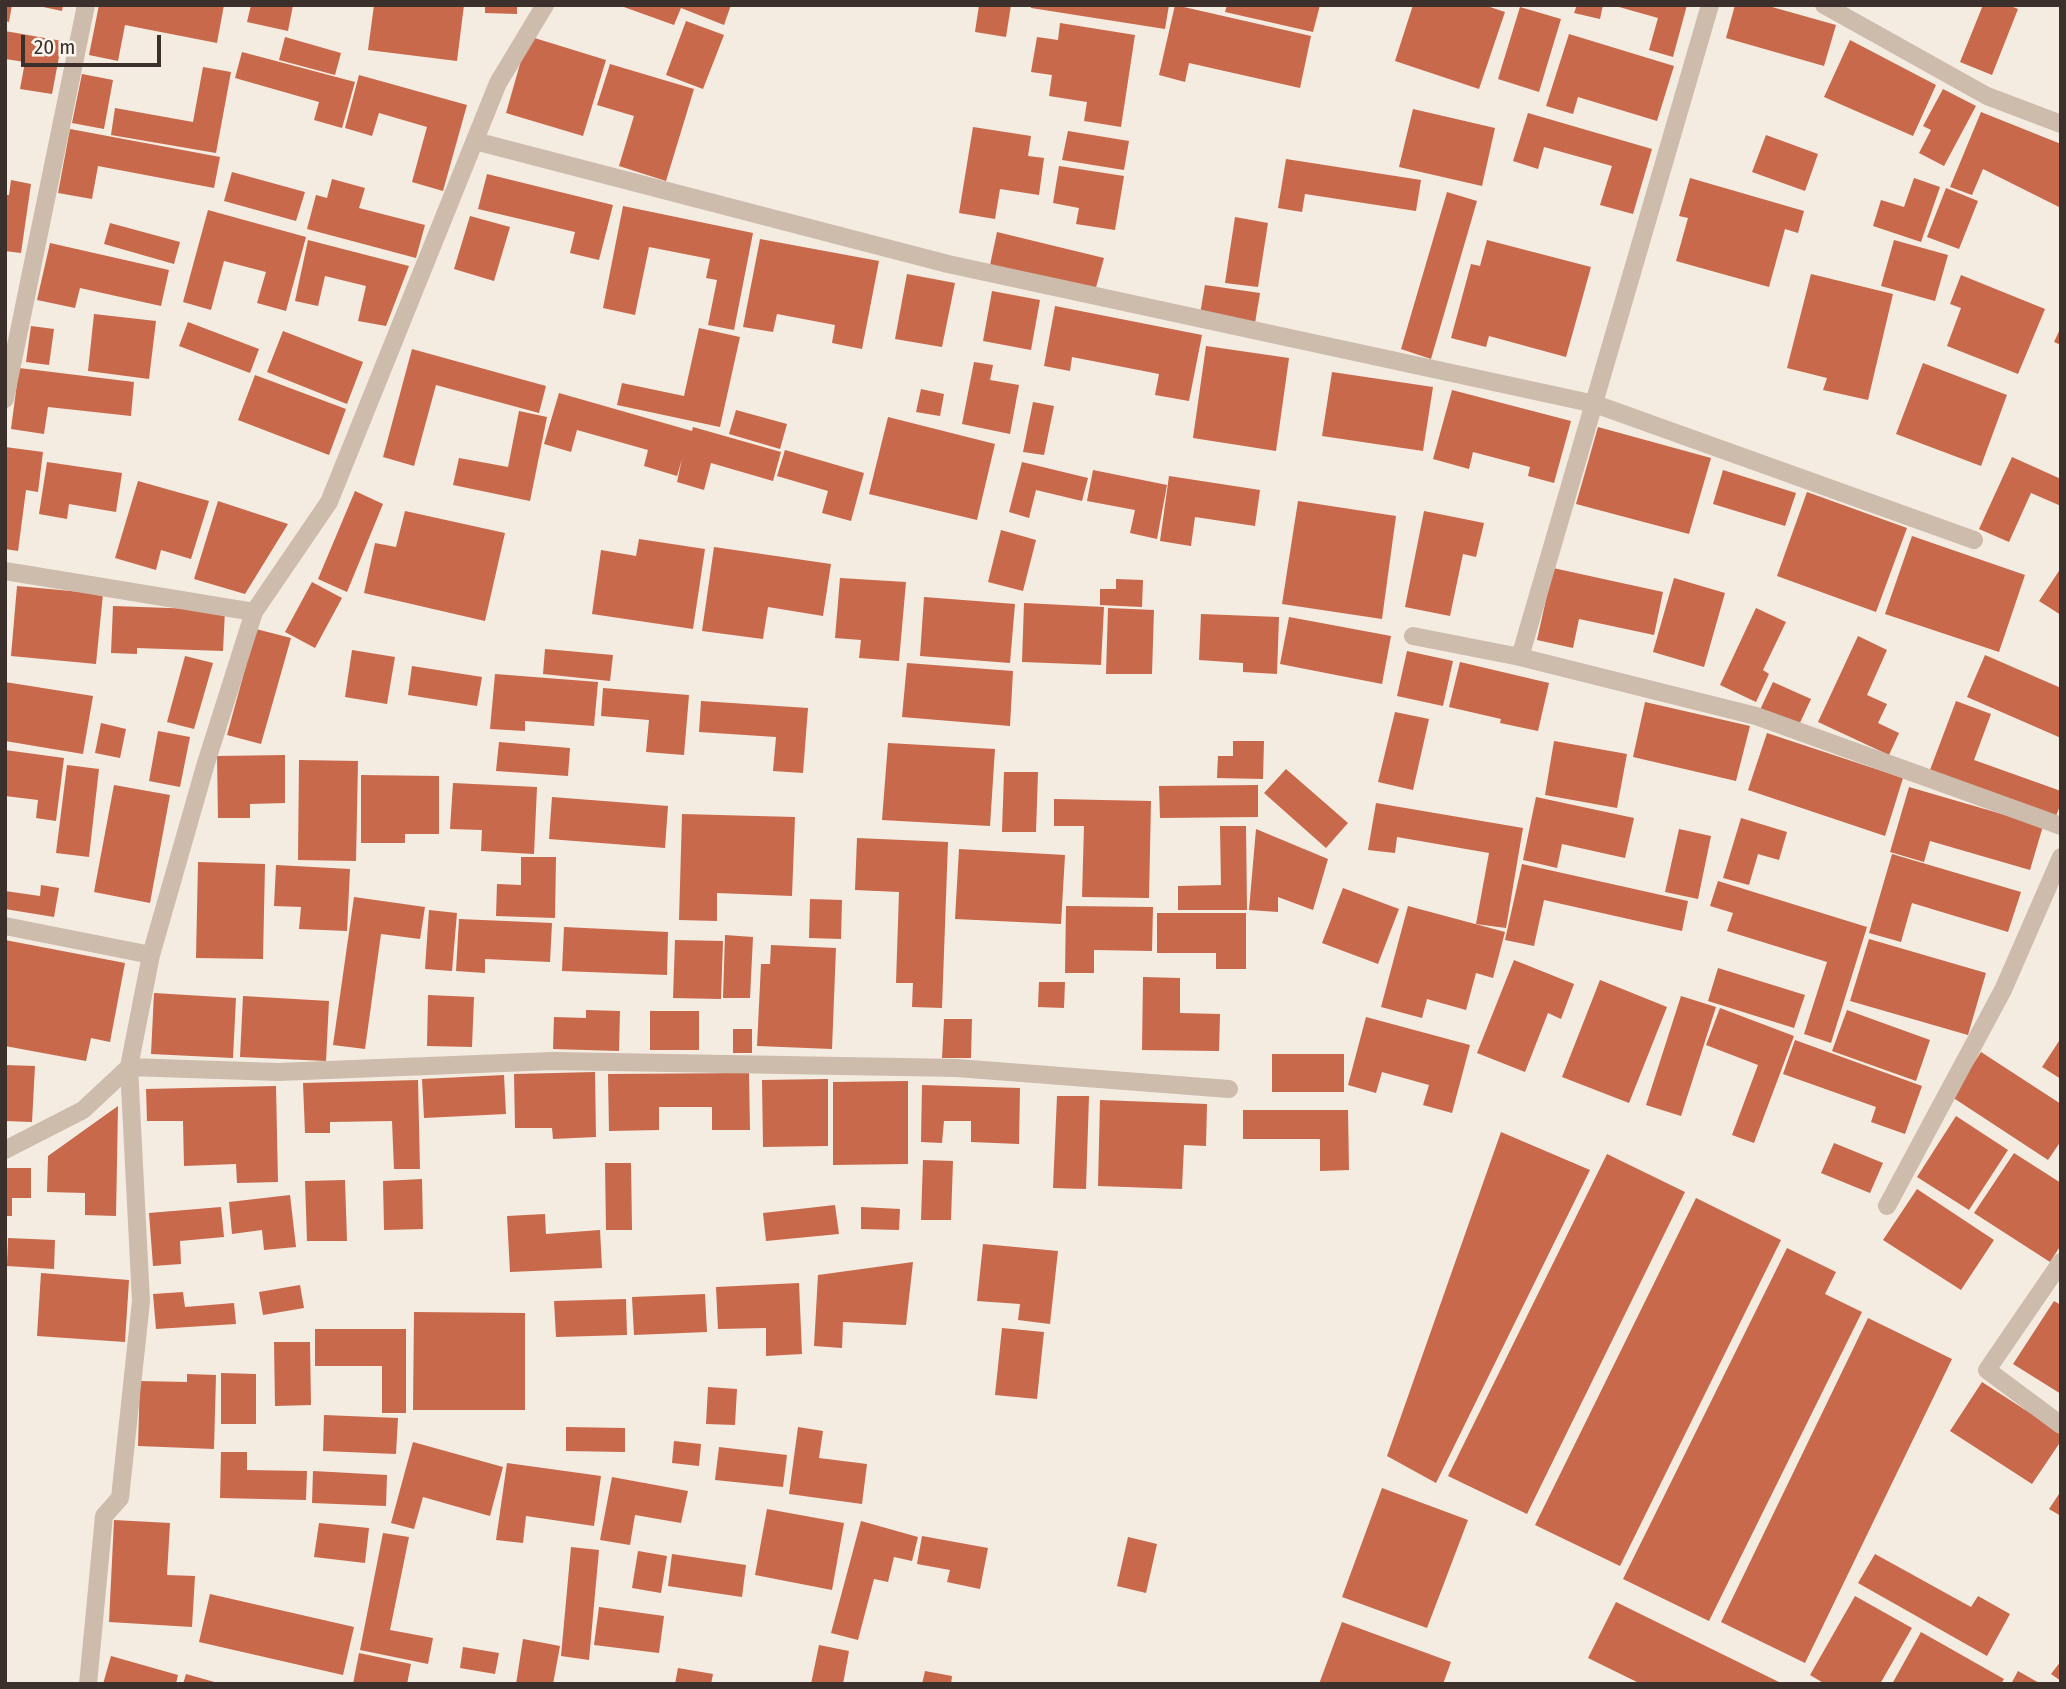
<!DOCTYPE html>
<html>
<head>
<meta charset="utf-8">
<style>
	body { margin:0 }
	#map { position:relative; width:2066px; height:1689px; overflow:hidden; background:#f4ebe1; font-family:"Fira Sans Condensed",sans-serif }
	canvas { display:block }
	.frame { position:absolute; inset:0; border:7px solid #3b302b; pointer-events:none }
	.scale { position:absolute; left:21px; top:35px; width:140px; height:32px; box-sizing:border-box; border:4px solid #3b302b; border-top:0; padding-left:9px; font-size:21px; line-height:24px; white-space:nowrap; color:#3b302b; -webkit-text-stroke:5px #fbf5ee; paint-order:stroke }
</style>
</head>
<body>
<div id="map">
<canvas width="2066" height="1689"></canvas>
<div class="frame"></div>
<div class="scale">20 m</div>
</div>
<script>
const c = document.querySelector('canvas').getContext('2d');
c.lineJoin = 'round';
function fill(path, color) { c.fillStyle = color; c.fill(path, 'evenodd'); }
function strokePath(path, color, width, dash) { c.strokeStyle = color; c.lineWidth = width; c.lineCap = dash ? 'butt' : 'round'; c.setLineDash(dash || []); c.stroke(path); }
const building = new Path2D(`
	M5 5H12L9 22 5 21Z
	M34 5H63L62 11Z
	M99 5H224L217 43 125 25 118 61 89 55Z
	M251 5H293L288 31 247 22Z
	M374 5H464L457 61 368 50Z
	M485 5H517V14L485 13Z
	M731 5 724 25 681 8 674 25 621 6Z
	M979 5H1011L1006 37 975 32Z
	M1031 5H1169L1165 29 1031 8Z
	M1175 5 1311 36 1300 88 1189 63 1185 82 1159 75Z
	M1227 5H1320L1313 32 1225 12Z
	M1413 5H1484L1505 12 1479 89 1395 61Z
	M1577 5H1603L1600 19 1574 13Z
	M1612 5H1687L1673 57 1649 50 1658 18Z
	M1735 5H1765L1836 25 1824 66 1726 38Z
	M1983 5H2008L2018 9 1992 75 1960 62Z
	M1520 7 1561 19 1539 92 1498 79Z
	M686 21 724 35 703 89 666 75Z
	M1060 23 1135 35 1121 127 1084 121 1087 102 1049 96 1052 75 1031 72 1037 37 1058 40Z
	M5 31 62 41 52 94 20 89 25 62 5 59Z
	M1569 34 1674 66 1657 121 1578 97 1573 114 1546 106Z
	M528 36 606 60 583 136 506 113Z
	M285 37 341 53 335 75 279 60Z
	M1850 40 1936 85 1913 136 1824 97Z
	M242 52 355 82 342 128 314 120 319 102 235 78Z
	M610 64 694 89 666 181 619 166 634 116 597 105Z
	M203 67 231 72 216 153 111 135 115 108 193 122Z
	M82 74 113 80 104 129 72 123Z
	M359 75 467 105 443 191 412 182 427 127 379 113 372 136 345 128Z
	M1943 89 1976 106 1944 166 1919 153 1931 130 1923 126Z
	M1413 109 1495 128 1482 186 1399 167Z
	M1981 112 2061 144V208L1983 169 1972 195 1950 187Z
	M1528 113 1652 149 1633 214 1600 205 1612 166 1544 147 1538 169 1513 161Z
	M973 127 1031 136 1028 156 1044 158 1039 195 1000 189 995 219 959 213Z
	M70 129 220 157 214 188 98 166 92 199 58 193Z
	M1068 131 1129 141 1124 170 1062 160Z
	M1766 135 1818 154 1805 191 1752 172Z
	M1286 159 1421 180 1416 211 1305 194 1302 212 1278 208Z
	M1059 166 1124 176 1115 230 1076 224 1079 208 1053 203Z
	M232 172 305 192 296 221 224 201Z
	M487 174 613 205 599 260 570 253 575 232 478 209Z
	M1690 178 1804 211 1798 233 1785 229 1769 287 1676 261 1688 218 1679 216Z
	M1914 178 1940 187 1921 242 1873 226 1881 200 1904 207Z
	M332 179 365 188 359 208 425 225 416 258 307 229 316 195 327 198Z
	M11 180 31 184 21 253 5 251V195H9Z
	M1946 188 1978 201 1959 249 1927 237Z
	M1447 192 1477 201 1431 359 1401 349Z
	M623 206 753 233 734 330 708 325 717 280 706 278 710 259 649 247 635 315 603 308Z
	M208 210 306 237 286 311 257 303 266 272 224 261 211 310 183 302Z
	M470 216 510 227 494 281 454 269Z
	M1235 217 1268 223 1258 287 1225 283Z
	M110 223 180 242 174 264 104 244Z
	M997 232 1104 258 1095 291 990 265Z
	M760 239 879 261 862 349 832 343 835 325 777 314 773 332 743 327Z
	M308 240 409 266 386 326 358 321 366 286 325 276 318 306 295 301Z
	M1487 240 1591 267 1566 357 1489 336 1486 347 1451 338 1471 264 1480 266Z
	M1894 240 1948 255 1935 301 1881 286Z
	M50 243 169 270 161 306 80 288 75 308 37 300Z
	M907 274 955 283 942 347 895 339Z
	M1811 274 1893 294 1868 400 1823 390 1827 378 1787 368Z
	M1961 275 2045 309 2018 374 1947 346 1961 308 1950 304Z
	M1205 285 1260 293 1255 323 1200 314Z
	M992 291 1040 300 1031 350 983 341Z
	M1055 306 1202 335 1189 401 1155 395 1159 374 1072 357 1070 371 1044 366Z
	M94 314 156 321 149 379 88 371Z
	M188 322 259 349 250 373 179 346Z
	M31 326 54 329 49 365 26 362Z
	M2061 327V345L2054 342Z
	M699 328 740 337 720 427 617 405 622 383 684 396Z
	M283 331 363 362 347 404 267 372Z
	M1206 346 1289 358 1276 451 1193 438Z
	M412 349 546 386 539 413 436 385 414 466 383 457Z
	M974 362 993 365 990 380 1019 385 1010 434 962 424Z
	M1923 363 2007 395 1981 466 1896 434Z
	M19 368 134 382 131 416 48 407 44 434 11 429Z
	M1332 372 1433 387 1423 451 1322 436Z
	M255 375 346 409 329 455 238 420Z
	M921 389 944 394 940 416 916 412Z
	M1452 390 1571 421 1554 483 1528 476 1530 467 1473 452 1469 469 1433 459Z
	M559 393 692 431 693 427 781 452 773 481 711 463 704 490 677 482 682 459 677 476 644 466 648 450 577 430 571 452 544 444Z
	M1033 402 1054 406 1044 455 1023 452Z
	M736 410 787 424 780 449 729 434Z
	M519 411 547 417 530 501 453 485 459 458 508 467Z
	M888 417 995 444 977 520 869 494Z
	M1598 427 1711 458 1689 534 1576 504Z
	M5 447 43 452 38 492 26 490 18 551 5 549Z
	M785 450 864 473 851 521 822 513 828 491 777 476Z
	M2012 457 2061 479V506L2031 493 2009 542 1979 529Z
	M47 462 122 473 116 512 69 504 67 519 39 514Z
	M1022 462 1088 478 1082 501 1036 490 1029 518 1009 512Z
	M1093 470 1167 485 1157 539 1130 533 1135 510 1087 501Z
	M1723 470 1796 493 1785 526 1713 504Z
	M1169 476 1260 490 1255 526 1195 517 1191 546 1160 541Z
	M138 481 209 501 191 559 161 550 156 570 115 558Z
	M355 491 383 504 347 592 318 579Z
	M1807 492 1907 528 1876 612 1777 576Z
	M218 501 288 524 245 594 194 579Z
	M1298 501 1396 516 1382 619 1282 604Z
	M405 511 505 533 485 621 364 593 375 543 396 547Z
	M1424 511 1484 523 1476 557 1463 554 1450 616 1405 607Z
	M1001 530 1036 540 1023 591 988 582Z
	M1912 536 2025 575 1999 652 1885 614Z
	M639 539 705 549 693 629 592 614 601 550 636 556Z
	M714 547 831 564 823 616 768 607 763 639 702 631Z
	M1553 568 1663 592 1654 635 1579 619 1573 648 1537 640Z
	M2061 568V615L2039 601Z
	M840 578 906 582 899 661 859 658 861 640 835 638Z
	M1674 578 1725 593 1704 667 1653 652Z
	M1116 579 1143 580 1142 607 1100 605V589H1116Z
	M312 582 342 598 315 648 285 632Z
	M17 586 103 594 96 664 11 656Z
	M924 597 1015 604 1010 663 920 656Z
	M1024 603 1104 607 1101 665 1022 662Z
	M113 606 225 610 223 651 137 648V654L111 653Z
	M1108 608 1154 610 1152 674H1106Z
	M1756 608 1786 622 1763 670 1769 674 1756 702 1720 685Z
	M1201 614 1279 617 1277 674 1243 672V663L1199 660Z
	M1289 617 1391 636 1382 684 1280 664Z
	M256 629 291 638 261 744 227 735Z
	M1858 636 1887 650 1867 695 1887 704 1878 723 1899 733 1889 755 1818 722Z
	M545 649 613 655 610 681 543 674Z
	M352 650 395 657 387 704 345 697Z
	M1407 651 1453 661 1443 706 1397 696Z
	M1985 655 2061 688V738L1967 697Z
	M185 656 213 663 194 729 167 722Z
	M1460 662 1549 683 1538 731 1500 723 1501 719 1449 707Z
	M907 663 1013 671 1010 726 902 717Z
	M412 666 482 677 477 706 408 695Z
	M495 674 598 682 594 726 525 721V731L490 729Z
	M5 682 93 696 83 754 5 741Z
	M1773 682 1811 699 1798 727 1760 710Z
	M603 688 689 695 684 755 646 752 649 720 601 716Z
	M701 701 808 708 803 773 773 771 776 737 699 732Z
	M1956 701 1991 714 1974 760 2061 791V803L2056 816 1930 770Z
	M1645 702 1750 726 1736 781 1633 757Z
	M1395 712 1429 719 1413 790 1378 782Z
	M101 723 126 729 120 758 95 753Z
	M158 731 190 737 180 787 149 781Z
	M1767 733 1903 778 1885 836 1748 790Z
	M1233 741H1264L1263 779 1217 778 1218 756H1233Z
	M1554 741 1627 754 1617 808 1545 795Z
	M499 742 570 748 568 776 496 771Z
	M888 743 995 749 990 826 882 820Z
	M5 750 64 758 56 821 36 818 38 800 5 796Z
	M285 755V803L250 804V818H218L217 756Z
	M299 760 358 761 356 861 298 860Z
	M67 765 99 769 89 857 56 853Z
	M1286 769 1348 823 1326 848 1264 793Z
	M1004 772H1038L1036 832H1002Z
	M361 775 439 776V834H405V843H361Z
	M453 783 537 787 534 854 481 851 482 830 450 829Z
	M114 785 170 795 150 903 94 892Z
	M1258 785V817L1160 818 1159 786Z
	M1909 787 2043 826 2030 870 1930 841 1924 862 1890 852Z
	M552 797 668 806 665 848 549 839Z
	M1536 797 1634 818 1625 858 1562 844 1557 868 1523 860Z
	M1054 799 1151 801 1149 898 1082 897 1084 826H1054Z
	M1376 803 1523 828 1506 928 1476 924 1489 853 1397 837 1395 853 1368 850Z
	M682 814 795 817 792 896 717 893V921L679 920Z
	M1741 818 1787 832 1779 860 1758 854 1749 885 1723 878Z
	M1220 826H1246L1247 910H1178V886L1221 885Z
	M1256 829 1328 859 1313 910 1278 897V912L1249 910Z
	M1679 829 1711 836 1698 899 1665 892Z
	M857 838 948 842 942 1008 912 1007 913 983H896L899 892 855 890Z
	M959 849 1065 855 1061 924 955 919Z
	M1892 854 2021 892 2008 932 1912 903 1901 942 1869 933Z
	M521 857H556L555 918 496 916 497 884 521 885Z
	M198 862 265 864 263 959 196 958Z
	M1522 864 1688 901 1682 931 1544 900 1534 946 1505 940Z
	M276 865 350 869 347 931 299 929 301 907 274 906Z
	M1718 881 1867 927 1831 1043 1804 1034 1827 962 1727 931 1733 913 1710 906Z
	M41 885 59 888 54 917 5 909V891L40 896Z
	M1343 888 1399 909 1378 964 1322 943Z
	M354 897 425 907 420 939 381 934 365 1049 333 1045Z
	M810 899 842 900 841 939 809 938Z
	M1066 906 1153 907 1152 951 1094 950V973H1065Z
	M1408 906 1505 932 1493 978 1476 973 1466 1010 1427 999 1422 1018 1381 1007Z
	M429 910 457 913 452 971 425 969Z
	M1157 913H1246V969H1216V953H1157Z
	M459 919 552 923 550 962 485 959V973L456 971Z
	M564 927 668 932 667 975 562 971Z
	M725 935 753 937 750 998H723Z
	M1869 939 1986 973 1968 1035 1850 1001Z
	M5 940 125 963 110 1042 91 1038 86 1061 5 1046Z
	M675 940 723 941 721 999 673 998Z
	M771 945 836 948 832 1049 757 1046 761 964H770Z
	M1514 960 1574 984 1561 1019 1548 1013 1525 1072 1477 1053Z
	M1718 968 1805 995 1794 1028 1708 1001Z
	M1143 977 1180 978V1013L1220 1014 1219 1051 1142 1050Z
	M1600 980 1667 1007 1629 1103 1562 1077Z
	M1039 982H1065L1064 1008 1038 1007Z
	M154 993 236 998 233 1058 151 1054Z
	M428 995 474 997 472 1047 427 1046Z
	M243 996 329 1001 326 1061 240 1057Z
	M1681 996 1716 1007 1681 1116 1646 1105Z
	M1720 1008 1794 1036 1754 1143 1732 1135 1758 1065 1706 1045Z
	M586 1010 620 1011 619 1051 553 1049 554 1017 586 1018Z
	M1847 1010 1930 1040 1916 1081 1832 1051Z
	M650 1011H699V1050H650Z
	M1366 1017 1470 1045 1452 1113 1423 1105 1429 1085 1382 1072 1376 1093 1348 1085Z
	M944 1019H972L971 1058H942Z
	M733 1029H752V1053H733Z
	M2061 1038V1079L2042 1067Z
	M1795 1040 1922 1086 1905 1134 1871 1122 1876 1107 1783 1074Z
	M1981 1052 2061 1104V1141L2048 1160 1952 1097Z
	M1272 1054H1344V1092H1272Z
	M5 1065 35 1066 32 1122 5 1121Z
	M595 1072 596 1137 553 1139 552 1128H515L514 1074Z
	M749 1073 750 1130H712V1107H659V1130L609 1131 608 1074Z
	M504 1075 506 1114 424 1118 422 1079Z
	M828 1079V1146L763 1147 762 1080Z
	M418 1080 420 1169H394L392 1121 330 1122V1133H305L303 1083Z
	M908 1081V1164L833 1165V1082Z
	M922 1085 1020 1088 1019 1144 971 1142V1121H944L942 1143 921 1142Z
	M276 1086 278 1182 237 1183 236 1164 184 1166 183 1121H147L146 1089Z
	M1057 1096H1089L1086 1189 1053 1188Z
	M1100 1100 1207 1104 1206 1146 1184 1145 1182 1189 1098 1186Z
	M118 1106 116 1216 85 1215V1193L47 1192 48 1156Z
	M1243 1110H1348L1349 1170 1320 1171V1139H1243Z
	M1956 1116 2008 1150 1969 1210 1917 1177Z
	M1501 1132 1590 1170 1436 1483 1387 1456Z
	M1834 1143 1883 1163 1870 1193 1821 1173Z
	M2014 1153 2061 1183V1245L2050 1262 1974 1213Z
	M1607 1154 1685 1192 1527 1514 1448 1476Z
	M923 1160 953 1161 951 1220H921Z
	M605 1163H631L632 1230H606Z
	M5 1168H31V1198H12V1216H5Z
	M422 1179 423 1229 384 1230 383 1181Z
	M345 1180 347 1241H307L305 1181Z
	M1917 1189 1994 1240 1961 1290 1883 1240Z
	M290 1195 296 1247 264 1250 262 1230 232 1234 229 1202Z
	M1696 1198 1781 1240 1620 1566 1535 1525Z
	M835 1205 839 1234 766 1241 763 1213Z
	M221 1207 224 1237 180 1241 181 1264 153 1266 149 1213Z
	M861 1207 900 1209 899 1230 861 1229Z
	M545 1214 546 1234 600 1230 602 1268 510 1272 507 1216Z
	M8 1238 55 1240 54 1269 7 1266Z
	M983 1244 1058 1251 1050 1324 1018 1320 1020 1304 977 1301Z
	M1787 1248 1836 1272 1825 1294 1862 1312 1709 1621 1623 1579Z
	M913 1262 906 1325 843 1322 842 1348 814 1346 818 1275Z
	M41 1273 129 1280 125 1342 37 1336Z
	M799 1283 802 1354 766 1356V1328L718 1329 716 1287Z
	M300 1285 304 1308 263 1315 259 1292Z
	M183 1292 185 1307 234 1303 236 1324 156 1329 153 1294Z
	M705 1294 707 1332 634 1335 632 1297Z
	M626 1299 627 1335 556 1337 554 1301Z
	M2054 1301 2061 1305V1394L2013 1364Z
	M414 1312 525 1313V1410H413Z
	M1868 1318 1952 1359 1805 1663 1721 1622Z
	M1002 1328 1044 1332 1037 1399 995 1395Z
	M315 1329H406V1413H382V1366H315Z
	M274 1342H310L311 1405 275 1406Z
	M221 1373 256 1374V1424H221Z
	M187 1374 216 1375 214 1449 138 1446 140 1381 187 1382Z
	M1982 1382 2061 1433V1441L2032 1484 1950 1431Z
	M708 1387 737 1389 735 1425 706 1424Z
	M324 1415 398 1418 396 1454 323 1451Z
	M566 1427 625 1428V1452L566 1451Z
	M798 1427 823 1431 819 1458 867 1464 862 1504 789 1494Z
	M674 1441 701 1444 699 1466 672 1463Z
	M413 1442 503 1467 490 1516 423 1497 414 1529 391 1523Z
	M719 1447 787 1455 783 1487 715 1480Z
	M221 1452H247V1470L307 1471 306 1500 220 1498Z
	M507 1463 601 1476 594 1526 526 1516 523 1543 496 1540Z
	M313 1471 387 1475 386 1506 312 1503Z
	M612 1477 688 1491 681 1523 635 1515 630 1545 600 1540Z
	M1382 1488 1468 1520 1427 1628 1342 1597Z
	M2061 1491V1516L2049 1509Z
	M767 1509 844 1523 832 1590 755 1575Z
	M114 1520 170 1523 167 1575 195 1576 192 1627 109 1622Z
	M861 1521 918 1537 912 1561 894 1557 888 1582 874 1579 858 1640 831 1633Z
	M319 1523 369 1528 365 1563 314 1557Z
	M383 1533 409 1537 390 1630 433 1638 428 1664 360 1650Z
	M922 1536 988 1548 980 1589 947 1582 950 1570 917 1564Z
	M1128 1537 1157 1544 1146 1593 1117 1586Z
	M571 1547 599 1550 589 1660 561 1656Z
	M638 1551 667 1556 661 1593 632 1588Z
	M672 1554 746 1565 742 1597 668 1586Z
	M1875 1554 1971 1607 1978 1596 2010 1614 1987 1656 1858 1583Z
	M210 1594 354 1627 343 1675 199 1642Z
	M1855 1596 1912 1628 1880 1684H1825L1810 1675Z
	M1616 1602 1783 1684H1641L1588 1658Z
	M599 1607 664 1616 659 1653 594 1645Z
	M1342 1622 1451 1662 1443 1684H1319Z
	M1921 1632 2004 1679 2001 1684H1892Z
	M523 1639 560 1646 553 1684H516Z
	M819 1645 849 1651 843 1684H811Z
	M463 1647 499 1653 495 1674 460 1668Z
	M359 1653 411 1664 407 1684H353Z
	M111 1656 178 1675 176 1684H103Z
	M2061 1661V1681L2051 1674Z
	M678 1668 713 1674 711 1684H675Z
	M925 1671 952 1676 951 1684H922Z
	M2018 1671 2041 1684H2011Z
	M186 1674 218 1683 217 1684H183Z`);
const street = new Path2D(`
	M1824 5 1987 96 2061 124
	M475 141 948 264 1595 404 1974 540
	M5 399 86 5
	M5 571 254 612
	M1413 636 1520 657 1756 716 2061 826
	M1520 657 1710 5
	M5 926 151 955
	M5 1150 83 1110 129 1067 278 1072 553 1061 957 1068 1229 1089
	M1887 1206 2003 990 2061 857
	M2061 1262 1987 1370 2061 1425
	M88 1684 104 1516 120 1498 141 1301 129 1067 151 955 206 763 254 612 329 502 498 83 545 5`);
fill(building, '#c8694b');
strokePath(street, '#cdbbac', 18);
</script>
</body>
</html>
